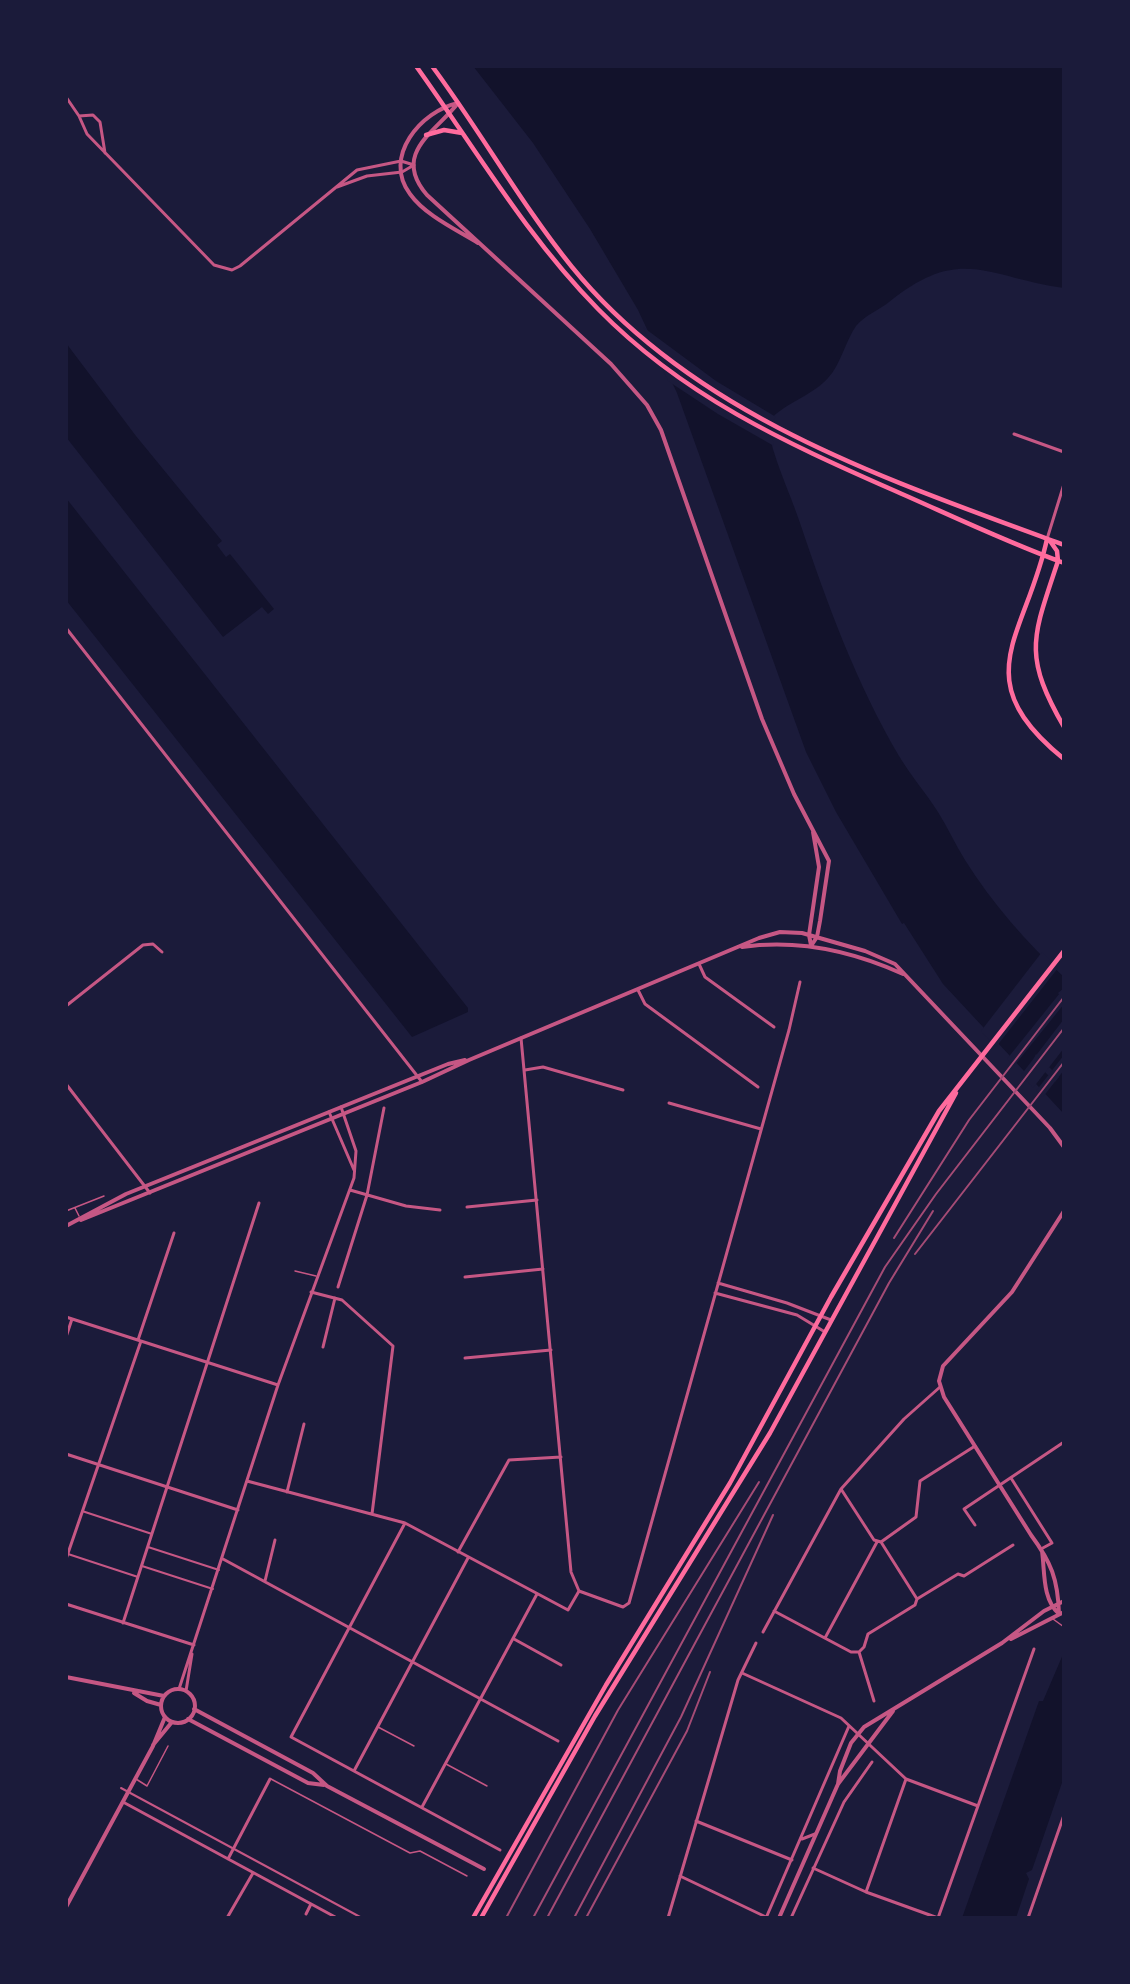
<!DOCTYPE html>
<html>
<head>
<meta charset="utf-8">
<style>
	body { margin:0 }
	#map { position:relative; width:1130px; height:1984px; overflow:hidden; background:#1b1b3a; font-family:"Noto Sans",sans-serif }
	canvas { display:block }
	.frame { position:absolute; inset:0; border:68px solid #1b1b3a; pointer-events:none }
</style>
</head>
<body>
<div id="map">
<canvas width="1130" height="1984"></canvas>
<div class="frame"></div>
</div>
<script>
const c = document.querySelector('canvas').getContext('2d');
c.lineJoin = 'round';
function fill(path, color) { c.fillStyle = color; c.fill(path, 'evenodd'); }
function strokePath(path, color, width, dash) { c.strokeStyle = color; c.lineWidth = width; c.lineCap = dash ? 'butt' : 'round'; c.setLineDash(dash || []); c.stroke(path); }
const water = new Path2D(`
	M473 66H1064V288C986 277 961 244 889 302 879 310 864 316 856 326 845 342 841 364 828 378 811 397 779 405 767 424 773 459 789 490 800 523 827 603 856 683 899 756 911 776 926 793 938 812 948 828 955 844 965 860 992 903 1027 943 1064 977V988L1058 993 1064 999V1114L943 984 904 923 902 924 836 812 806 752 677 393 638 310 590 229 533 143ZM1036 1054 1059 1077 1055 1082 1033 1060Z
	M66 343 136 436 222 541 217 545 226 557 230 554 274 609 268 614 262 607 223 637 66 437Z
	M66 498 468 1008V1012L412 1037 66 600Z
	M1064 1652V1777L1032 1870 1026 1873 1029 1879 1016 1918H962L1039 1701H1043Z`);
const pier = new Path2D(`
	M643 327 716 381 776 417 770 425 774 446 718 414 668 381Z
	M1042 952 1058 968 996 1047 981 1031Z
	M1064 988V1004L1014 1066 1007 1059Z
	M1064 1019V1048L1033 1088 1021 1075Z
	M1064 1055V1070L1043 1097 1036 1091Z`);
const service = new Path2D(`
	M75 1208 79 1216
	M66 1211 104 1196
	M295 1271 316 1276
	M1053 1619 1064 1627
	M378 1727 414 1746
	M446 1764 487 1786
	M136 1779 147 1786 168 1746
	M271 1779 410 1853 420 1851 467 1876`);
const pedestrian = new Path2D(`
	M82 1511 152 1534
	M148 1547 219 1570
	M68 1554 138 1577
	M142 1566 213 1589
	M121 1788 362 1918
	M70 1917 72 1918`);
const minor = new Path2D(`
	M66 97 79 116 87 134 214 265 232 270 240 266 357 170 401 161 414 165
	M79 116 93 115 100 122 105 153
	M337 187 367 176 402 172 414 165
	M1014 434 1064 452
	M1047 539 1064 484
	M66 628 422 1082
	M699 964 705 977 774 1027
	M638 990 645 1004 758 1087
	M66 1006 143 945 153 944 162 952
	M521 1038 571 1572 579 1591 623 1607 629 1603 789 1030 800 982
	M525 1070 543 1067 623 1090
	M66 1084 150 1193
	M669 1103 761 1129
	M329 1112 354 1170
	M350 1190 406 1206 440 1210
	M467 1207 537 1200
	M465 1277 543 1269
	M718 1283 787 1303 831 1320
	M338 1287 367 1195 384 1108
	M311 1292 342 1300 393 1346 372 1514
	M715 1293 797 1315 825 1332
	M66 1317 278 1385
	M66 1337 72 1319
	M138 1340 174 1233
	M323 1347 335 1298
	M465 1358 551 1350
	M66 1454 238 1510
	M1011 1478 1052 1543 1041 1549
	M247 1481 405 1523 568 1610 579 1591
	M841 1489 874 1540 881 1542 917 1599
	M287 1492 304 1424
	M405 1523 291 1737 500 1850
	M975 1525 964 1509 1064 1442
	M881 1542 916 1517 920 1481 975 1446
	M458 1552 509 1460 561 1457
	M66 1559 141 1341
	M223 1559 558 1741
	M265 1581 275 1540
	M66 1604 194 1645
	M774 1611 851 1652H859
	M123 1623 259 1203
	M763 1632 841 1489 904 1419 940 1387
	M825 1638 877 1542
	M514 1639 561 1665
	M859 1652 864 1647 868 1634 915 1605 917 1599 958 1574 964 1576 1013 1545
	M859 1652 874 1701
	M742 1673 841 1718 906 1779 978 1806
	M179 1689 278 1385 354 1178 356 1151 341 1107
	M186 1691 192 1654
	M354 1771 468 1558
	M123 1802 337 1918
	M422 1807 537 1594
	M696 1821 792 1860
	M802 1839 815 1834
	M228 1859 270 1779
	M813 1868 866 1892 938 1918 1034 1649
	M680 1876 766 1917
	M866 1892 906 1779
	M306 1914 311 1904
	M227 1918 253 1873
	M668 1918 738 1680 756 1643
	M766 1918 849 1726
	M791 1918 844 1802 872 1762
	M1028 1918 1064 1815`);
const tertiary = new Path2D(`
	M458 103C436 132 391 153 427 195L611 364 647 405 661 430 762 719 794 794 829 861 820 921 817 937 811 946
	M458 103C421 111 382 157 410 194 425 215 455 229 478 243
	M811 945 809 935 819 867 813 832
	M742 947C798 939 852 951 903 974
	M81 1220 422 1082 469 1060 759 938 780 932 802 933 865 951 895 964 1050 1128 1064 1147
	M66 1226 126 1194 448 1064 465 1060
	M1042 1551C1045 1572 1042 1599 1059 1614
	M1059 1614C1058 1579 1051 1562 1031 1535L944 1397 939 1381 943 1366 1012 1292 1064 1211
	M1011 1639 1064 1612
	M66 1677 164 1696
	M161 1706a17 17 0 1 1 34 0a17 17 0 1 1-34 0Z
	M134 1693 147 1701 161 1705
	M194 1709 313 1773 327 1786 484 1869
	M188 1719 308 1783 324 1785
	M153 1745 172 1722
	M838 1784 893 1711
	M66 1907 153 1746 165 1717
	M779 1918 838 1784 840 1771 851 1743 864 1727 1002 1643 1044 1611 1064 1601`);
const secondary = new Path2D(`
	M416 66C475 148 526 236 598 309 683 396 784 442 893 490 950 515 1006 542 1064 563
	M432 66C481 132 521 204 572 267 694 417 889 480 1064 545
	M426 135 444 130 462 133
	M1047 539C1026 637 964 678 1064 759
	M1050 541 1057 551 1058 561C1033 637 1022 654 1064 727
	M473 1918 606 1685 730 1483 831 1297 939 1111 1064 951
	M481 1918 595 1716 770 1433 956 1093`);
const rail = new Path2D(`
	M894 1238 969 1120 1064 997
	M915 1254 1064 1062
	M506 1918 618 1710 759 1482
	M533 1918 885 1267 936 1194 1064 1028
	M547 1918 889 1283 933 1211
	M574 1918 681 1717 773 1515
	M586 1918 687 1731 710 1672`);
fill(water, '#12122b');
fill(pier, '#1b1b3a');
strokePath(service, '#c65784', 1.5);
strokePath(pedestrian, '#c65784', 2);
strokePath(minor, '#c65784', 3);
strokePath(tertiary, '#c65784', 4);
strokePath(secondary, '#ff6b9d', 4.5);
strokePath(rail, '#a44b75', 2);
</script>
</body>
</html>
